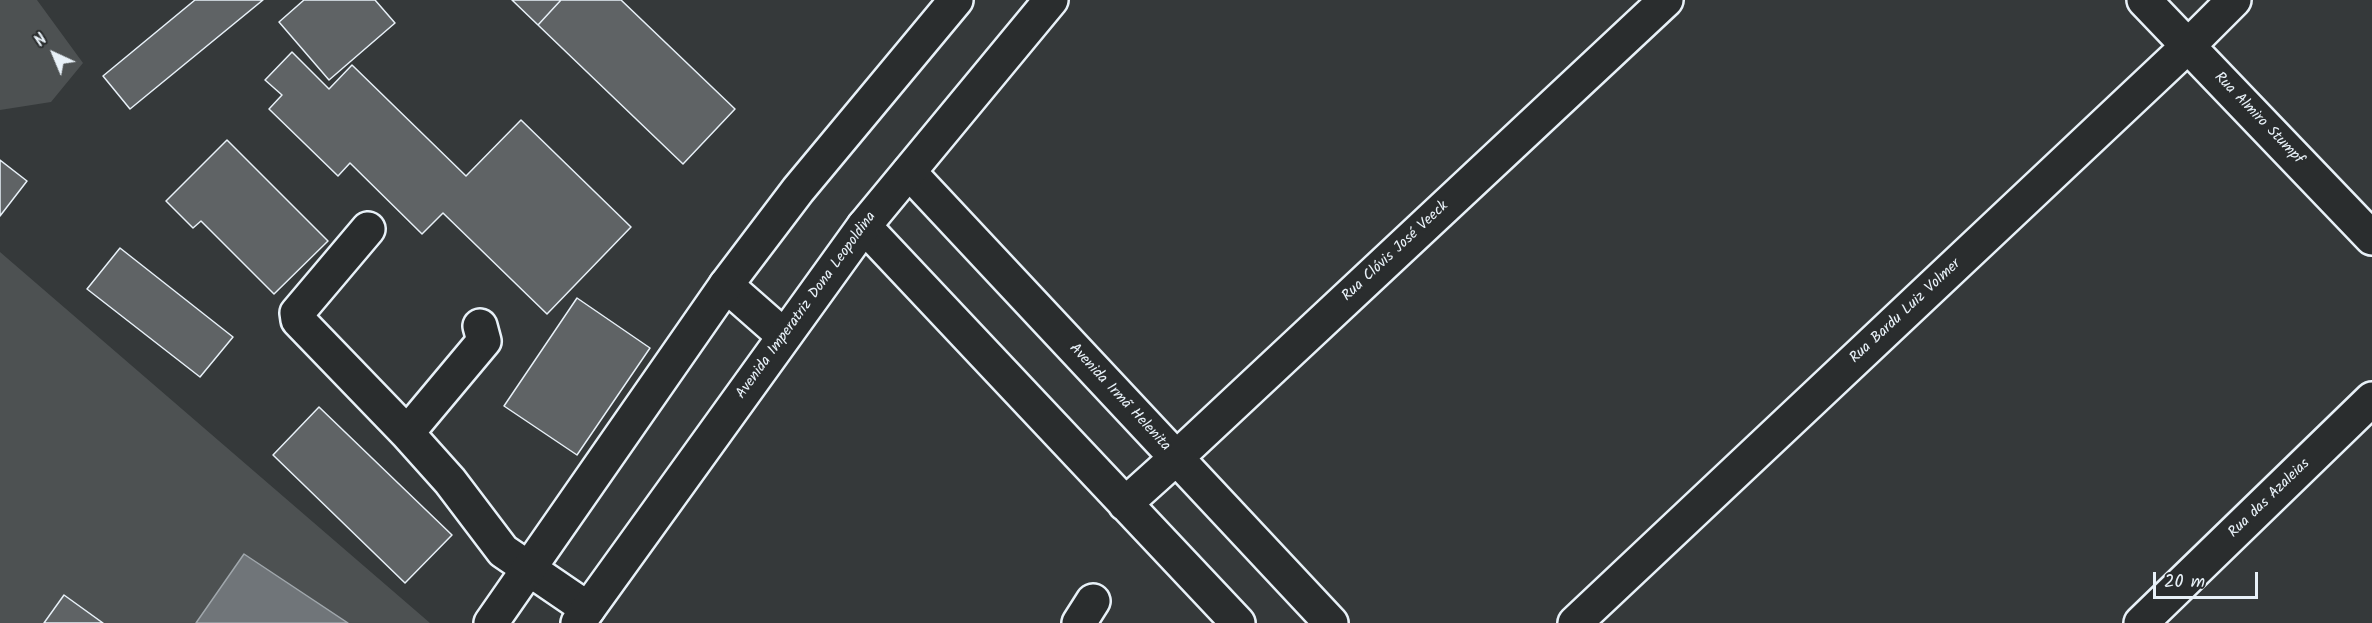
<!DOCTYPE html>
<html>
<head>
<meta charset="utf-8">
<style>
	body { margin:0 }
	#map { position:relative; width:2372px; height:623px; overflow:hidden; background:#35393a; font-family:Kalam,sans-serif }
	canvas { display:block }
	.north { position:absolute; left:24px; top:24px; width:60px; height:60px; -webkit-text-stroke:4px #2a2d2e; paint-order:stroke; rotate:316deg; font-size:16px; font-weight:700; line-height:24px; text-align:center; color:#e8f1f8 }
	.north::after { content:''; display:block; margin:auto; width:21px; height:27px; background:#e8f1f8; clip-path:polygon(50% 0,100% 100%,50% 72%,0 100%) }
	.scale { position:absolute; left:2153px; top:572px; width:105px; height:27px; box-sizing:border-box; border:3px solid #e8f1f8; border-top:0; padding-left:8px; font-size:18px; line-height:21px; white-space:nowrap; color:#e8f1f8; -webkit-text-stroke:4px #2a2d2e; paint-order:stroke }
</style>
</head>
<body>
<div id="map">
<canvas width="2372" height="623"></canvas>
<div class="north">N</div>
<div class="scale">20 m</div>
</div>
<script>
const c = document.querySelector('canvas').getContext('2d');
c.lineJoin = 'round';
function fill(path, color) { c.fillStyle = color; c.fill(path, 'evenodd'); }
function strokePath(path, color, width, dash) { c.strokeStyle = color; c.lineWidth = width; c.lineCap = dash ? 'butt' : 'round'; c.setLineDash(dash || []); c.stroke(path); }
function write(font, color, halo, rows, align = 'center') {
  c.font = font + ' Kalam,sans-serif'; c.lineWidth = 4.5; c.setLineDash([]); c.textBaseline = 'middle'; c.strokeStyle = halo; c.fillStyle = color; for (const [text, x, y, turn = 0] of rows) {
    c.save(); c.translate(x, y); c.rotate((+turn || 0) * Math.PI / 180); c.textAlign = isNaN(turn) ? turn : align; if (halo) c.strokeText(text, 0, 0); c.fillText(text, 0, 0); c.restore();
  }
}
const green = new Path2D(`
	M0 0H37L83 63 51 102 0 110Z
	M0 252 430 623H0Z`);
const water = new Path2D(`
	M244 554 348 623H196Z`);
const building = new Path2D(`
	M195 0H263L130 109 103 76Z
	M304 0H375L395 23 329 80 279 22Z
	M512 0H561L538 25Z
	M561 0H621L735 109 683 164 538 25Z
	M292 52 329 89 352 65 466 176 521 120 631 227 547 314 443 213 422 234 350 163 338 176 269 109 282 95 265 80Z
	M227 140 328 241 274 294 201 221 193 228 166 201Z
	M0 160 27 181 0 216Z
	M120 248 233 337 200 377 87 289Z
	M577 298 650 348 577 455 504 406Z
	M319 407 452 535 405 583 273 455Z
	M64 595 103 623H44Z`);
const minor = new Path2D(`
	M2144 0 2372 238
	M909 172 1331 623
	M864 226 1238 623
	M368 229 297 313 298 320 407 433 450 481 503 551 588 609
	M726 285 784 336
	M407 433 484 341 480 326
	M1125 504 1175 459 1666 0
	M1079 623 1093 601
	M1575 623 2188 46 2234 0
	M2141 623 2372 399`);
const major = new Path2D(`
	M491 623 726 285 798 190 956 0
	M578 623 864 226 1051 0`);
const streetNames = [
	["Rua Almiro Stumpf",2258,119,46],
	["Rua Clóvis José Veeck",1396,252,-43],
	["Avenida Imperatriz Dona Leopoldina",807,306,-54],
	["Rua Bardu Luiz Volmer",1906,312,-43],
	["Avenida Irmã Helenita",1119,398,47],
	["Rua das Azaleias",2270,499,-44]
];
fill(green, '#4d5152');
fill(water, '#707579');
strokePath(water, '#a0a7ac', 1.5);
fill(building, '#5f6365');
strokePath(building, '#e8f1f8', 1.5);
strokePath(minor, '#e8f1f8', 38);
strokePath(major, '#e8f1f8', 38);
strokePath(minor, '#2a2d2e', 33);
strokePath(major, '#2a2d2e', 33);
write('15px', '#e8f1f8', '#2a2d2e', streetNames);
</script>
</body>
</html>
